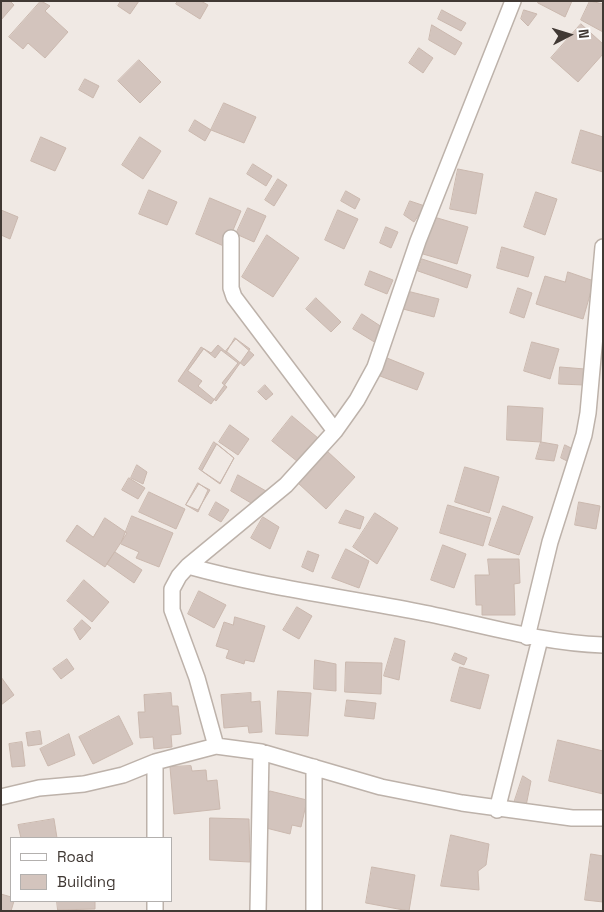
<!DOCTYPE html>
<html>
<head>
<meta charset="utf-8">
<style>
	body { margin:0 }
	#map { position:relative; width:604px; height:912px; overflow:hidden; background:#f0e9e4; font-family:"Space Grotesk",sans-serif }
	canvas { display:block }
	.frame { position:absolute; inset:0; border:2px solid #413934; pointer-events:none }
	.legend { position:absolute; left:10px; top:837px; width:162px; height:65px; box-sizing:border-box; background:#fff; border:1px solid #b3b0ae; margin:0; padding:6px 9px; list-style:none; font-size:15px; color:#413934 }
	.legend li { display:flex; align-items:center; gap:10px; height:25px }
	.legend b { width:25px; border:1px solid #b3b0ae }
	.north { position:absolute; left:544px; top:10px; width:50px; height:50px; -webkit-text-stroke:4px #fff; paint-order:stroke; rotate:85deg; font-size:14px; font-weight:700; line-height:20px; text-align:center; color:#413934 }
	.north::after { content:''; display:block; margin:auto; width:18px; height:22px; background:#413934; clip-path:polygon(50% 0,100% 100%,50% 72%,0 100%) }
</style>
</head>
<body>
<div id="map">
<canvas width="604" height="912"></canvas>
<div class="frame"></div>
<ul class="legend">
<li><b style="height:6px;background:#fff"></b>Road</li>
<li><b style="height:14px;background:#d3c4bd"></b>Building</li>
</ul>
<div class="north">N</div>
</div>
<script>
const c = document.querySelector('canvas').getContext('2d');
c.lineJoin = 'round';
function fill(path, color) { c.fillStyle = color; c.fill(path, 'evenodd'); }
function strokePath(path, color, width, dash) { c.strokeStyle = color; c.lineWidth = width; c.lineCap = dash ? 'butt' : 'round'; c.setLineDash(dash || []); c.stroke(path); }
const building = new Path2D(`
	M1 1H10L14 5 1 20Z
	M41 1 50 6 45 11 68 32 45 58 28 43 23 49 9 37Z
	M121 1H139L130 14 118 6Z
	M178 1H201L208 5 200 19 176 4Z
	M539 1H572L565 17 538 3Z
	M590 1 603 4V32L581 20Z
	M442 10 466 23 461 31 438 19Z
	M524 10 537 14 528 26 521 19Z
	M581 24 603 44V54L578 82 551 58Z
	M432 25 462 43 455 55 429 40Z
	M419 48 433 58 423 73 409 63Z
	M139 60 161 82 140 103 118 81Z
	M85 79 99 86 93 98 79 90Z
	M224 103 256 117 244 143 211 130Z
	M195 120 211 130 205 141 189 131Z
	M581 130 603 137V172L572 163Z
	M41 137 66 148 55 171 31 161Z
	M140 137 161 151 143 179 122 165Z
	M253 164 272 176 266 186 247 174Z
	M458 169 483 174 476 214 450 209Z
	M278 179 287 185 274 206 265 200Z
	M149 190 177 202 167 225 139 214Z
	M346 191 360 199 355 209 341 201Z
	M536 192 557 199 545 235 524 227Z
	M210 198 241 211 226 247 196 234Z
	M410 201 425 206 414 222 404 215Z
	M248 208 266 216 254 242 236 234Z
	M1 210 18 217 10 239 1 235Z
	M338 210 358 219 344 249 325 240Z
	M434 217 468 227 457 264 423 254Z
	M386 227 398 232 391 248 380 243Z
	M267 235 299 258 273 297 242 277Z
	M502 247 534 257 528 277 497 268Z
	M422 259 471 275 467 288 418 271Z
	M370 271 393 280 387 294 365 285Z
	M568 272 594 281 583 319 536 304 545 276 565 282Z
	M518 288 532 293 524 318 510 313Z
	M407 291 439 299 434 317 403 309Z
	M316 298 341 322 331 332 306 309Z
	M362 314 385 329 376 343 353 329Z
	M235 338 250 349 211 404 178 381 201 347 211 353 218 345 226 352Z
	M236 339 254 355 244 366 226 351Z
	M532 342 559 349 550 379 524 371Z
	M204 349 215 358 221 350 238 363 222 383 227 387 216 401 198 386 202 381 188 371Z
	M387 358 424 373 417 390 380 376Z
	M560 367 585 369 584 385 559 384Z
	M265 385 273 394 266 400 258 392Z
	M508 406 543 408 541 442 507 440Z
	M292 416 318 438 298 462 272 441Z
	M230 425 249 439 238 455 219 442Z
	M214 442 234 458 220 484 199 469Z
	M541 442 558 445 554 461 536 459Z
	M217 444 234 458 220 483 202 471Z
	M565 445 573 449 571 463 561 458Z
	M327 451 355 477 326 509 298 483Z
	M137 465 147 472 143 484 131 478Z
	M465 467 499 477 489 513 455 502Z
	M238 475 266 491 256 506 231 491Z
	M129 478 145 488 138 499 122 490Z
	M198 483 208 490 198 512 186 505Z
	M199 484 210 490 198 510 186 505Z
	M149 492 185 509 176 529 139 512Z
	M216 502 229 510 221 522 209 515Z
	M579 502 600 506 596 529 575 525Z
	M448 505 491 518 483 546 440 533Z
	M503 506 533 517 519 555 489 545Z
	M346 510 364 517 360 529 339 523Z
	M375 513 398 528 377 564 353 547Z
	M132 516 173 533 159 567 136 558 139 552 121 544Z
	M263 517 279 527 270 549 251 538Z
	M105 518 127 533 105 567 66 541 77 525 93 537Z
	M443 545 466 554 454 588 431 580Z
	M346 549 369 561 359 588 332 578Z
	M308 551 319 555 313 572 302 567Z
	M115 552 142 570 134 583 107 564Z
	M488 559H519L520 583 514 584 515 615H482V605H476L475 575H489Z
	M84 580 109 602 92 622 67 601Z
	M199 591 226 605 214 628 188 614Z
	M297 607 312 616 299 639 283 630Z
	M235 617 265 626 254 662 245 660 244 664 226 658 229 650 216 646 224 622 233 625Z
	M82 620 91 628 80 640 74 629Z
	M395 638 405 641 399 680 384 676Z
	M455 653 467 658 464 665 452 660Z
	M67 659 74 669 61 679 53 669Z
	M315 660 336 664V691L314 689Z
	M346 662 382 663 381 694 345 692Z
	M460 667 489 675 480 709 451 701Z
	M1 677 14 695 1 705Z
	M278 691 311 693 308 736 276 734Z
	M171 693 172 706H178L181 734 171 735 172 747 154 749 153 737 140 738 138 712H145L144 695Z
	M251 693V702L260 701 262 732 249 733 248 726 224 728 221 695Z
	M347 700 376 703 374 719 345 716Z
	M119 716 133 744 93 764 79 737Z
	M40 731 42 744 28 746 26 733Z
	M69 734 75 755 48 766 40 749Z
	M558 740 603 751V794L549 781Z
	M22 742 25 766 12 767 9 744Z
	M191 766 192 771 206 770 207 781 217 780 220 809 174 814 170 767Z
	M523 776 531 781 526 806 514 803Z
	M270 791 307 800 301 827 292 825 290 834 262 827Z
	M210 818 249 819 250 862 210 860Z
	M54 819 57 838H21L18 825Z
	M451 835 489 844 486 865 478 871 479 890 441 886Z
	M591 854 603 856V902L585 900Z
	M372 867 415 875 409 911 366 903Z
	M1 894 11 897V901H14L11 911H1Z
	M57 901H95V909L58 910Z`);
const street = new Path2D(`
	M231 238V288L234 297 335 431
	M188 566C264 587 342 597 419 612 481 624 540 643 603 645
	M527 637 550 542 584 435 588 413 603 247
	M216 746 197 678 172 610V589L179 576 188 566 286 485 335 431 357 400 375 367 418 241 513 1
	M155 762V838
	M1 797 39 788 84 784 123 775 155 762 216 746 261 752 381 787 462 803 572 818H603
	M497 810 540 639
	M155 901V911
	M258 911 261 752
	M314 911V767`);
fill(building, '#d3c4bd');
strokePath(building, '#cab8ae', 1);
strokePath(street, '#bdb2aa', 18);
strokePath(street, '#fff', 15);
</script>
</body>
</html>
